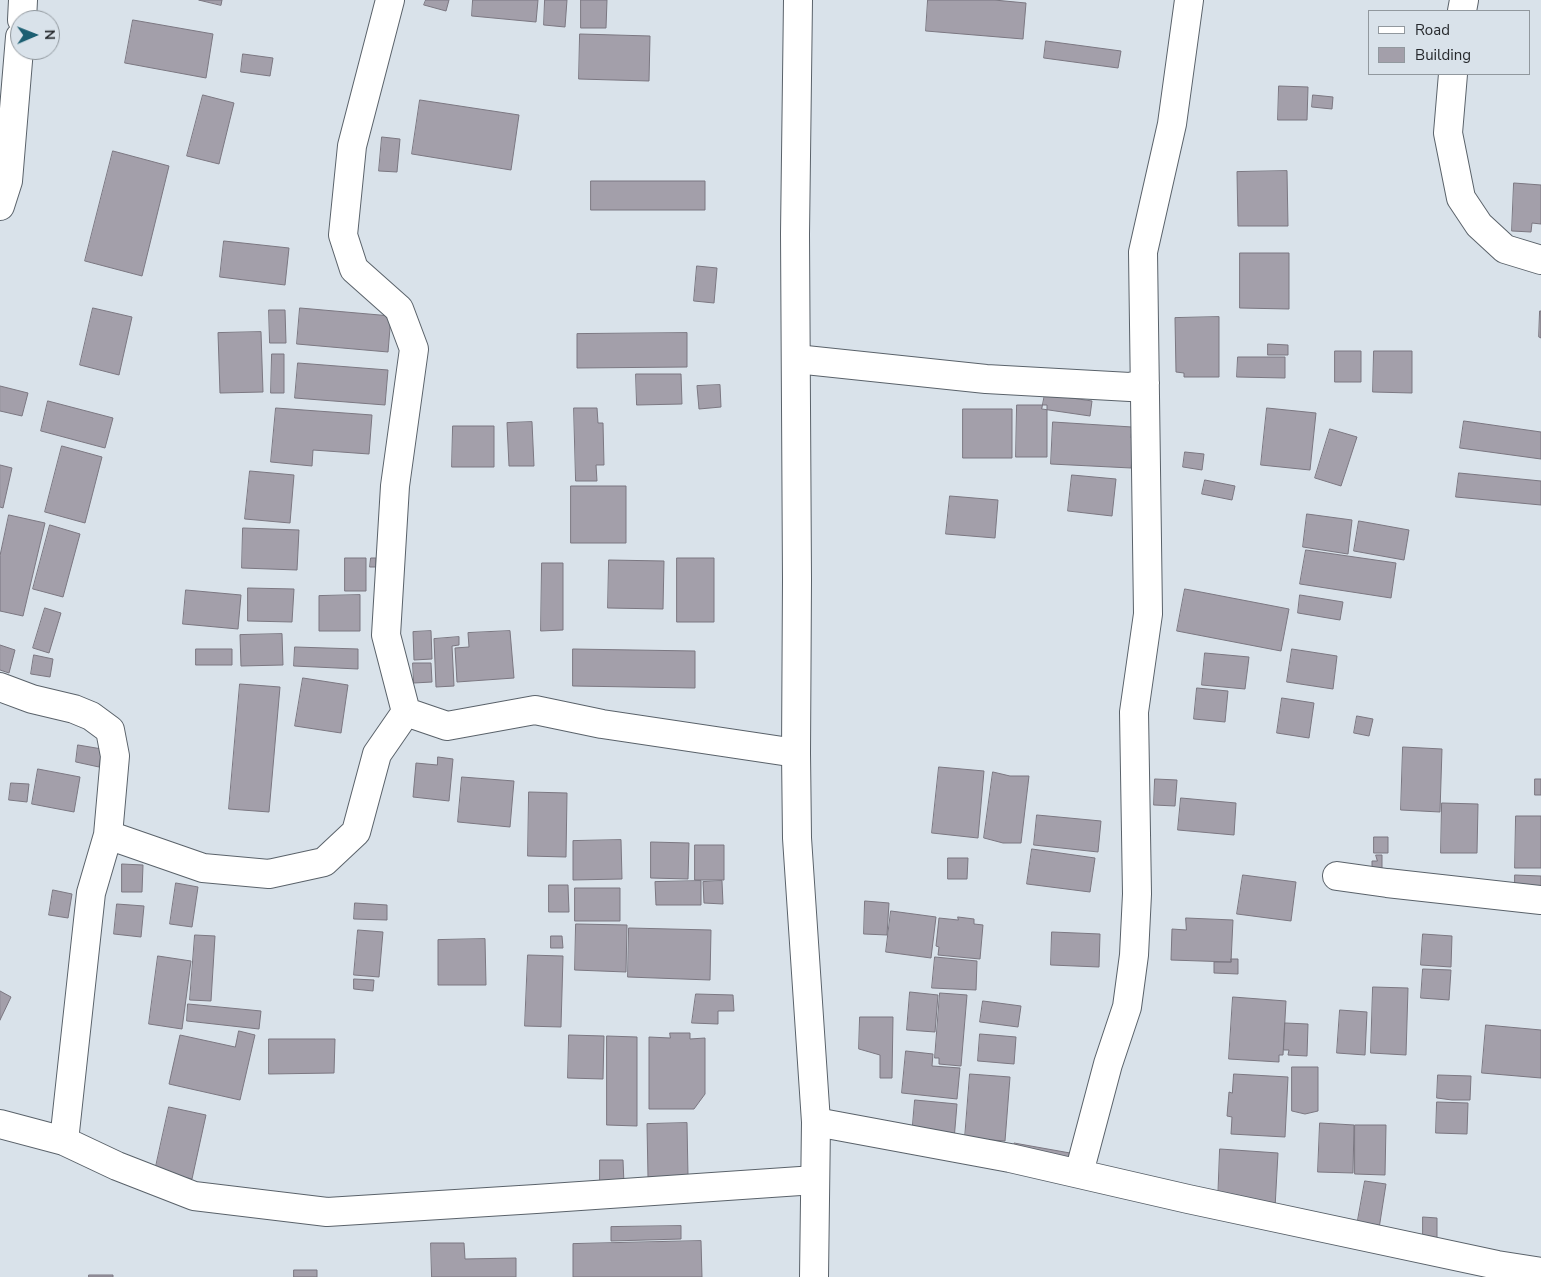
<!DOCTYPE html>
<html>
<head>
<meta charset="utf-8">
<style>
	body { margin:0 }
	#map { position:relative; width:1541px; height:1277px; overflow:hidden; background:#d9e2ea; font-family:"Nunito Sans",sans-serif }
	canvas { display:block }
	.legend { position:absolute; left:1368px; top:10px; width:162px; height:65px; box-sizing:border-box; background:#d9e2ea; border:1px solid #91989e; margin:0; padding:6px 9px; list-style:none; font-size:15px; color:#26292d }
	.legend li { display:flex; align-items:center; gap:10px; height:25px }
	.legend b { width:25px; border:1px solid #91989e }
	.north { position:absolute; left:10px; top:10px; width:50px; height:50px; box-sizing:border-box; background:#d9e2ea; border:1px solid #91989e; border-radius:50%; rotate:89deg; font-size:14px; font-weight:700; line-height:20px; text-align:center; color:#26292d }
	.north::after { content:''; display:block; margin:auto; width:18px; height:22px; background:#1c5f72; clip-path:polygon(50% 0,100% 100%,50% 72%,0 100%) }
</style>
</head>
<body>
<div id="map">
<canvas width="1541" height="1277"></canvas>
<ul class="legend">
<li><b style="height:6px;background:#fff"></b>Road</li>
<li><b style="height:14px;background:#a39faa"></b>Building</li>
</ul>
<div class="north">N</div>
</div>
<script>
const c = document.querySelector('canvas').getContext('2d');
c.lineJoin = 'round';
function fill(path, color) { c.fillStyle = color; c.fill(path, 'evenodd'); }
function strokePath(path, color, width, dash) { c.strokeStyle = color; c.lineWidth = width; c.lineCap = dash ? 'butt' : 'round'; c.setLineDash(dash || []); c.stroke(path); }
const building = new Path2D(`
	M199 0H222L221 5Z
	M426 0H449L446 11 424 5Z
	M473 0H538L536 22 472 16Z
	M545 0H567L565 27 544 25Z
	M581 0H607L606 28H581Z
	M928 0H994L1026 3 1023 39 926 31Z
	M133 20 213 34 206 78 125 63Z
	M580 34 650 36 649 81 579 79Z
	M1046 41 1121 51 1118 68 1044 58Z
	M243 54 273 58 270 76 241 72Z
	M1279 86 1308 87 1307 120H1278Z
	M203 95 234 103 219 164 187 156Z
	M1313 95 1333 97 1332 109 1312 107Z
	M420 100 519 115 511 170 412 154Z
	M382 137 400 139 397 172 379 171Z
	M113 151 169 166 142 276 85 261Z
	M1287 171 1288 226H1238L1237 172Z
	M591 181H705V210H591Z
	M1514 183 1541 185V224L1532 223 1531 232 1512 231Z
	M224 241 289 248 285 285 220 277Z
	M1240 253H1289V309L1240 308Z
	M697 266 717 268 714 303 694 301Z
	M93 308 132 317 119 375 80 365Z
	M300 308 391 316 388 352 297 344Z
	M269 310H285L286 343H270Z
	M1540 311H1541V338L1539 337Z
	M1219 317V377H1184V373L1176 372 1175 318Z
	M261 332 263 392 220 393 218 333Z
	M687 333V367L577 368V334Z
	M1268 344 1288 345V355H1268Z
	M1335 351H1361V382H1335Z
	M1374 351H1412V393L1373 392Z
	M272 354H284V393H271Z
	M1238 357H1285V378L1237 377Z
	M298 363 388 370 385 405 295 398Z
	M636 374H681L682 404 637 405Z
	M720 385 721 407 699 409 697 386Z
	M0 386 28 393 22 416 0 411Z
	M1045 394 1092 401 1090 416 1042 409Z
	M48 401 113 418 105 448 41 431Z
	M1017 405H1047V457H1016Z
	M276 408 372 415 369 454 313 450 312 466 271 462Z
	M574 408H597L598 423H603L604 465H596L597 481H576Z
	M1267 408 1316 413 1310 470 1261 465Z
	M963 409H1012V458H963Z
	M1464 421 1541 432V459L1460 448Z
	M532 422 534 466H509L507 423Z
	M1053 422 1132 427 1131 438H1137L1136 461 1132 460 1131 468 1051 464Z
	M453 426H494V467H452Z
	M1330 429 1357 437 1341 486 1315 478Z
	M62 446 102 457 85 523 45 512Z
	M1185 452 1204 454 1202 470 1183 467Z
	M0 465 12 468 3 508 0 507Z
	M250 471 294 475 290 523 245 519Z
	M1459 473 1541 481V505L1456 497Z
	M1072 475 1116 479 1112 516 1068 511Z
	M1205 480 1235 486 1232 500 1202 494Z
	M571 486H626V543H571Z
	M950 496 998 500 995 538 946 534Z
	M1307 514 1352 520 1348 554 1303 547Z
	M9 515 45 523 23 616 0 611V556Z
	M1359 521 1409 530 1404 560 1354 551Z
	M50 525 80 534 63 597 33 589Z
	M243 528 299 530 297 570 242 568Z
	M1306 550 1396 563 1391 598 1300 584Z
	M345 558H366V591H345Z
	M371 558H376V567H370Z
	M677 558H714V622H677Z
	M609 560 664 561 663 609 608 608Z
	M542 563H563V630L541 631Z
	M248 588 294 589 292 622 248 621Z
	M1185 589 1289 609 1281 651 1177 631Z
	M186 590 241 595 238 629 183 624Z
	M360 595V631H319V596Z
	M1300 595 1343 602 1340 620 1298 613Z
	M45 608 61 613 49 653 33 648Z
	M431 631 432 659 414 660 413 632Z
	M510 631 514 678 457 682 455 648 469 647 468 633Z
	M282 634 283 665 241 666 240 635Z
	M459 637V645L452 646 454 686 436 687 434 639Z
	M0 645 15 650 9 673 0 670Z
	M295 647 358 649V669L294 666Z
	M196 649H232V665H196Z
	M573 649 695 651V688L573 686Z
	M1292 649 1337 656 1333 689 1287 682Z
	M1205 653 1249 657 1245 689 1202 685Z
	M34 655 53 659 50 677 31 674Z
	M413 663H431L432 682 414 683Z
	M303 678 348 685 341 733 295 726Z
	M240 684 280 687 269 812 229 809Z
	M1197 688 1228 691 1225 722 1194 719Z
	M1282 698 1314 703 1309 738 1277 733Z
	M1357 716 1373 719 1369 736 1354 733Z
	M78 745 102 749 99 767 76 762Z
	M1403 747 1442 749 1440 812 1401 810Z
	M438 757 453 759 449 801 413 797 416 763 437 765Z
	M939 767 984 771 978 838 932 833Z
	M38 769 80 777 74 812 32 804Z
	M993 772 1010 776H1029L1021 843H1003L984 838Z
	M462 777 514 781 510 827 458 822Z
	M1155 779 1177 780 1175 806 1154 805Z
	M1535 779H1541V795H1535Z
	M11 783 29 784 27 802 9 800Z
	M529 792 567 793 566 857 528 856Z
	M1181 798 1236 803 1234 835 1178 830Z
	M1442 803 1478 804 1477 853H1441Z
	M1037 815 1101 821 1098 852 1034 845Z
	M1516 816H1541V868H1515Z
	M1374 837H1388V853H1374Z
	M621 840 622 879 573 880V841Z
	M651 842 689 843 688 879 651 878Z
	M695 845H724V880H695Z
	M1032 849 1095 858 1090 892 1027 884Z
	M1376 855H1382V871H1372V861H1377Z
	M948 858H968L967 879H948Z
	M122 864 143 865 142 892H122Z
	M1243 875 1296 882 1291 921 1237 914Z
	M1515 875 1541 876V889L1515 888Z
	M701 881V905H656L655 882Z
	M722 881 723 904 704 903 703 882Z
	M176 883 198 887 192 927 170 924Z
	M549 885H568L569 912H549Z
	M575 888H620V921H575Z
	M53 890 72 894 68 918 49 915Z
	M865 901 889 903 887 935 864 934Z
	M355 903 387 905V920L354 919Z
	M117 904 144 906 141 937 114 934Z
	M891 911 936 917 931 958 886 952Z
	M958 917 974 919V924L983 925 980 959 938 955 939 947 936 946 939 918 958 920Z
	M1186 918 1233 920 1231 962 1171 960 1172 929 1186 930Z
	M576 924 627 925 626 972 575 970Z
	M629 928 711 930 710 980 628 977Z
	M358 930 383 932 379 977 354 975Z
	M1052 932 1100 934 1099 967 1051 965Z
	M1423 934 1452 936 1451 967 1421 965Z
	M195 935 215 936 211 1001 190 1000Z
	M551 936H562L563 948H551Z
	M485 939 486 985H438V940Z
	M528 955 563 956 561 1027 525 1026Z
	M158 956 191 961 182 1029 149 1024Z
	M935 957 977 961 976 990 932 988Z
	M1231 959H1238V974L1214 973V962H1231Z
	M1423 969 1451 970 1449 1000 1421 998Z
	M354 979 374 980 373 991 354 989Z
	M1373 987 1408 988 1406 1055 1371 1053Z
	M0 991 11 997 0 1020Z
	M910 992 938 995 935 1032 907 1030Z
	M940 993 967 995 961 1066 939 1064V1058H935Z
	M696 994 733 995 734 1011H718V1024L692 1023Z
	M1233 997 1286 1001 1283 1055H1279V1062L1229 1059Z
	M983 1001 1021 1006 1018 1027 980 1022Z
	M188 1004 261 1011 259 1029 187 1021Z
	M1340 1010 1367 1012 1365 1055 1337 1053Z
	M860 1017H893L892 1078H880V1055L859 1049Z
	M1285 1023 1308 1024 1307 1056 1288 1055 1289 1050H1284Z
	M1486 1025 1541 1030V1078L1482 1073Z
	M239 1031 255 1035 240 1100 169 1084 180 1035 235 1047Z
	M670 1033H690V1039L705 1038V1094L694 1109H649V1037L670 1038Z
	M980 1034 1016 1037 1014 1064 978 1061Z
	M569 1035 604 1036 603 1079 568 1078Z
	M607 1036 637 1037V1126L607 1125Z
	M269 1039H335L334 1073 269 1074Z
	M906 1051 933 1054 932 1066 960 1068 957 1099 902 1093Z
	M1292 1067H1318V1111L1305 1114 1292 1111Z
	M970 1074 1010 1077 1005 1141 965 1138Z
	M1234 1074 1288 1077 1285 1137 1231 1134 1232 1117 1227 1116 1229 1092 1232 1093Z
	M1438 1075 1471 1076 1470 1100H1452L1437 1098Z
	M915 1100 957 1104 954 1140 912 1136Z
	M1437 1102 1468 1103 1467 1134 1436 1133Z
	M169 1107 206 1115 192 1179 155 1171Z
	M687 1123 688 1176 648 1177 647 1124Z
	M1320 1123 1354 1125 1353 1173 1318 1172Z
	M1355 1125H1386L1385 1175 1355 1174Z
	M1073 1142 1084 1144 1079 1170 1011 1156 1014 1143 1070 1153Z
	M1220 1149 1278 1153 1275 1208 1218 1202Z
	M600 1160H623L624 1184H600Z
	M1365 1181 1386 1184 1378 1235 1356 1231Z
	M1423 1217 1437 1218V1243H1423Z
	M681 1226V1239L611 1241V1227Z
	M701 1241 702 1277H573V1244Z
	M431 1243H464L465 1259 516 1258V1277H432Z
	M294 1270H317V1277H294Z
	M89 1275H113V1277H89Z`);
const street = new Path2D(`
	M390 0 352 146 343 235 354 269 399 309 414 349 395 486 386 635 406 712 447 726 535 710 602 724 796 753
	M1462 11 1464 0
	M22 20 23 0
	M1453 74 1448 133 1461 198 1479 225 1505 249 1541 260
	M0 206 8 181 20 37
	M796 359 986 379 1130 387 1145 383
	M0 687 32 699 74 709 91 716 110 730 115 756 108 835 91 893 64 1141
	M108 835 203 868 269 874 324 862 356 832 377 754 406 712
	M1337 876 1387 883 1541 900
	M816 1122 1010 1158 1188 1199 1497 1265 1541 1272
	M0 1124 64 1141 117 1166 194 1196 327 1212 536 1199 815 1180
	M1079 1173 1108 1064 1127 1007 1134 955 1137 894 1134 712 1148 614 1143 252 1172 124 1189 0`);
const secondary = new Path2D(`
	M798 0 795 234 797 580 796 753 797 838 816 1122 814 1277`);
fill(building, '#a39faa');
strokePath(building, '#7b7781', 1);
strokePath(street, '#5a626a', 30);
strokePath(secondary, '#5a626a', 30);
strokePath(street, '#fff', 28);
strokePath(secondary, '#fff', 28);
</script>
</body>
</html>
